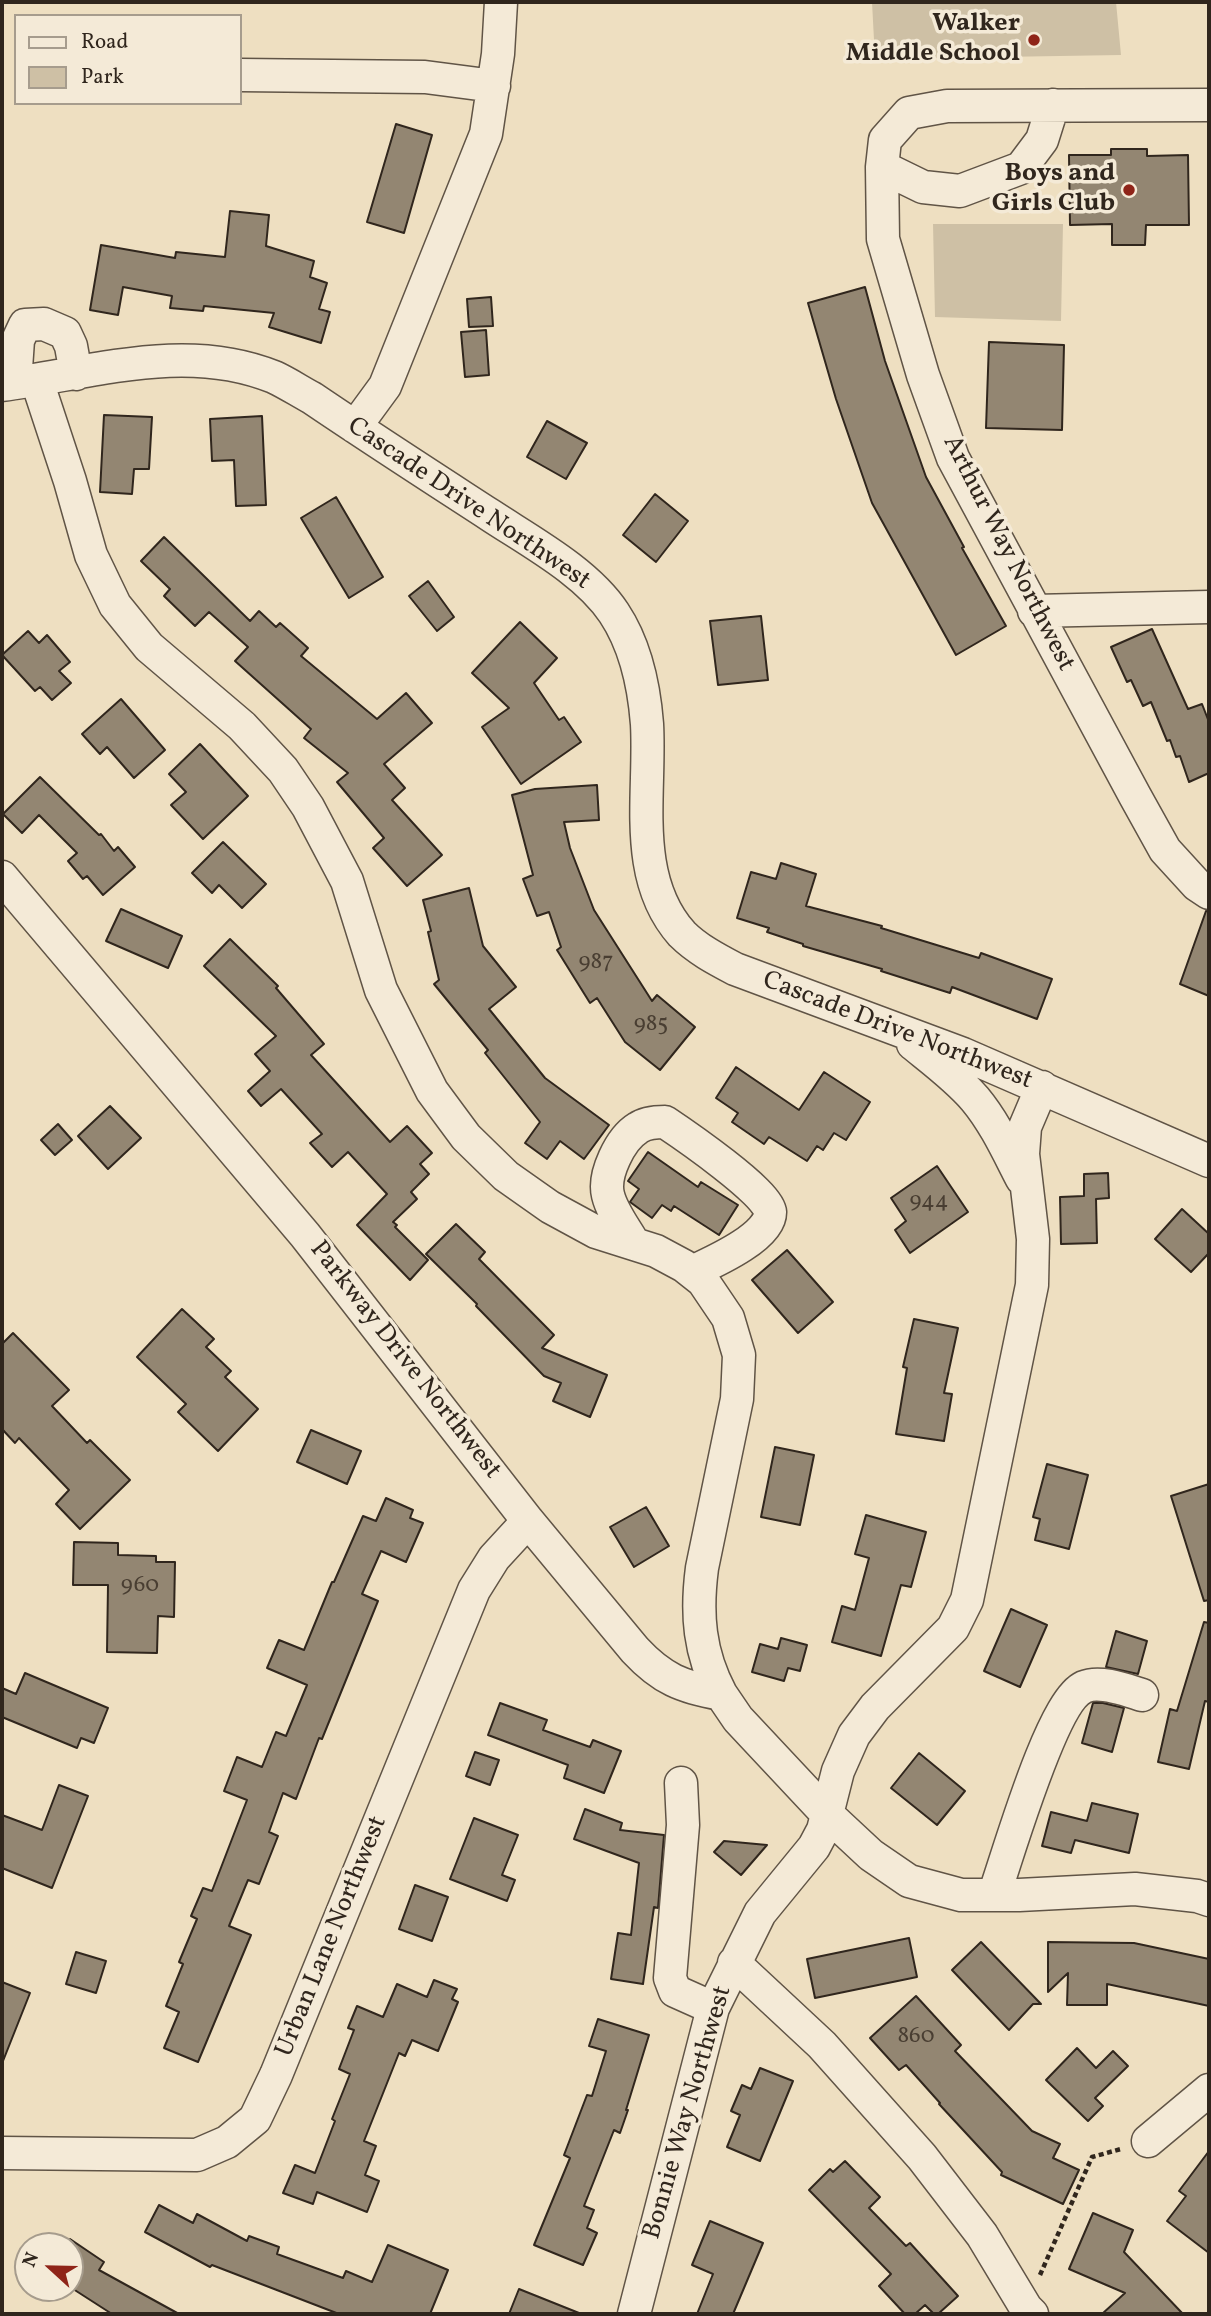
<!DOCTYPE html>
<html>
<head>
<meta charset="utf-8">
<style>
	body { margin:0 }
	#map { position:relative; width:1211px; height:2316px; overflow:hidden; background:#eedfc1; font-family:Vollkorn,serif }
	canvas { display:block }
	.frame { position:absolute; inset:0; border:4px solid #30261d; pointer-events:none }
	.legend { position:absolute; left:14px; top:14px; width:228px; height:91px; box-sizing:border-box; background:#f4ead7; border:2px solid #a69c8d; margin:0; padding:9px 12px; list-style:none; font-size:21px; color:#30261d }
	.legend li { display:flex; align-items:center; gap:14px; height:35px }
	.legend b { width:35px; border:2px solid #a69c8d }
	.north { position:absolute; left:14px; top:2232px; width:70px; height:70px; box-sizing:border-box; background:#f4ead7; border:2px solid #a69c8d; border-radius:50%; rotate:292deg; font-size:19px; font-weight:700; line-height:28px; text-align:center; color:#30261d }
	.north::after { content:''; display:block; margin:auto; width:24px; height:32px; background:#8f2418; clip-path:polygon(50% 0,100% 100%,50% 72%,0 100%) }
</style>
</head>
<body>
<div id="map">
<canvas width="1211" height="2316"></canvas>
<div class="frame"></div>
<ul class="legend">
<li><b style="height:9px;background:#f4ead7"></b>Road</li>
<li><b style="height:19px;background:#cec0a5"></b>Park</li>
</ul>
<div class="north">N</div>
</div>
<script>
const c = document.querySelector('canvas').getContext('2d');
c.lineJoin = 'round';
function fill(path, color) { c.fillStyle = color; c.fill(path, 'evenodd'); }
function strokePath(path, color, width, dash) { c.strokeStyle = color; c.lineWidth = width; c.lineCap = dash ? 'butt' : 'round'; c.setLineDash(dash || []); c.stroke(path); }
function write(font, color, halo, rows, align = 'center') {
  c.font = font + ' Vollkorn,serif'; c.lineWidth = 7; c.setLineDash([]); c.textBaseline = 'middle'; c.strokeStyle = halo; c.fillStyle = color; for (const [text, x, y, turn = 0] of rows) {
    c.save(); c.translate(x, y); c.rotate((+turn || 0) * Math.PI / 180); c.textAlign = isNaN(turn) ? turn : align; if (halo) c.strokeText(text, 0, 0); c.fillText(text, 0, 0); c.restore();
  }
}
const green = new Path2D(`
	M872 2H1116L1121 55 875 59Z
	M933 224H1063L1061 321 935 317Z`);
const building = new Path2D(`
	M396 124 432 135 404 233 367 222Z
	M1111 149H1147V156L1188 155 1189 225H1146L1145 245H1112V224L1070 225 1069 155H1111Z
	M230 211 269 215 266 246 314 261 310 277 327 283 319 309 330 312 321 343 269 327 274 313 204 306 203 311 170 308 172 296 123 287 118 315 90 310 101 245 175 258 176 252 225 257Z
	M865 287 885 361 926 477 964 547 962 548 1006 626 956 655 872 503 836 399 808 303Z
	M491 297 493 326 469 327 467 299Z
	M486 330 489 375 465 377 461 332Z
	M989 342 1064 345 1062 430 986 428Z
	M104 415 152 417 149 469H134L132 494 100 492Z
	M262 416 266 505 236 506 234 460 212 461 210 419Z
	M547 421 587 443 566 479 527 457Z
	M655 494 688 521 656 562 623 535Z
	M336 497 383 577 349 598 301 518Z
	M164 537 250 621 259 611 276 627 280 623 308 648 301 656 377 719 406 693 432 723 384 764 405 788 392 800 442 855 407 886 373 848 384 838 337 782 348 773 304 738 311 729 235 661 248 647 209 612 195 626 164 596 170 589 141 561Z
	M428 581 454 617 437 631 409 596Z
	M761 616 768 680 718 685 710 621Z
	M520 622 557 658 534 683 559 720 564 717 581 742 521 784 482 727 509 708 472 673Z
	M1152 629 1188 709 1202 704 1209 722V773L1189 782 1180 756 1176 757 1170 740 1167 741 1151 702 1143 706 1131 680 1127 682 1111 647Z
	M28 631 39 643 47 635 70 662 59 671 71 683 52 700 40 687 35 691 2 655Z
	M121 699 165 750 134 778 107 747 100 754 82 734Z
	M200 744 248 796 203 839 171 805 186 792 169 774Z
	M40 777 99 835 101 834 114 851 118 847 135 867 103 895 87 876 83 879 68 861 77 853 39 815 22 833 3 814Z
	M597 785 599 820 564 822 570 848 594 910 652 1001 657 995 695 1027 660 1070 625 1042 597 998 590 1003 557 950 561 947 549 912 537 916 523 879 533 875 512 795 535 789Z
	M223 842 266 884 242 908 219 885 212 893 192 873Z
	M781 863 816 874 806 906 882 926 881 928 979 958 981 953 1052 979 1037 1019 952 987 950 993 881 971 882 969 803 946V944L767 932 769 928 737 918 751 872 776 879Z
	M469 888 483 946 516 987 489 1009 545 1078 609 1125 584 1159 560 1141 547 1159 525 1143 540 1122 485 1053 488 1050 434 984 439 980 428 932 431 931 423 900Z
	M121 909 182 936 168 968 106 941Z
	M1206 911H1209V996L1180 984Z
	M230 939 278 986 276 988 324 1044 311 1055 390 1142 407 1126 432 1153 420 1164 429 1174 411 1192 417 1199 393 1222 397 1225 395 1227 428 1260 410 1280 357 1225 387 1194 348 1152 332 1167 310 1143 322 1134 281 1089 261 1106 248 1091 270 1071 255 1054 276 1036 204 966Z
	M736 1067 799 1110 824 1072 870 1102 846 1140 834 1133 823 1150 817 1146 807 1161 769 1137 764 1144 732 1122 738 1113 716 1098Z
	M110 1106 141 1138 108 1169 78 1136Z
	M58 1124 72 1140 55 1155 41 1140Z
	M648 1152 698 1187 701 1182 738 1205 719 1235 674 1206 671 1211 662 1205 652 1218 630 1202 639 1189 628 1181Z
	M937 1166 968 1212 910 1253 895 1230 906 1221 891 1198Z
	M1108 1173 1109 1198 1096 1199 1097 1243 1061 1244 1060 1197 1084 1196V1174Z
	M1182 1209 1209 1234V1253L1191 1272 1155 1239Z
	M456 1224 485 1252 479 1259 554 1335 542 1348 607 1375 590 1417 553 1401 561 1383 544 1376 476 1306 477 1304 426 1254Z
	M787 1250 833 1302 798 1333 752 1280Z
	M182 1309 214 1339 206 1347 231 1371 225 1377 258 1409 218 1451 178 1412 186 1404 137 1357Z
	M914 1319 958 1328 944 1393 952 1394 944 1441 896 1434 907 1368 903 1367Z
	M13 1333 69 1390 52 1406 87 1443 90 1440 130 1480 80 1529 56 1504 69 1490 19 1438 15 1443 2 1429V1344Z
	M311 1430 361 1451 347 1484 297 1462Z
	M775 1447 814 1455 800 1525 761 1517Z
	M1047 1464 1088 1475 1069 1549 1035 1540 1040 1519 1033 1517Z
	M1209 1484V1600L1204 1601 1171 1496Z
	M386 1498 413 1510 410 1518 423 1523 406 1562 381 1551 362 1594 378 1601 322 1739 319 1738 296 1799 283 1793 269 1832 278 1836 259 1884 248 1880 229 1926 251 1935 198 2062 164 2048 179 2012 166 2006 183 1964 179 1962 197 1919 191 1916 203 1888 212 1891 247 1800 224 1791 237 1757 262 1767 276 1732 286 1736 307 1685 267 1668 279 1640 304 1650 332 1582H334L363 1516 376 1521Z
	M646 1507 669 1546 634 1567 610 1527Z
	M866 1515 926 1532 911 1587 901 1585 881 1656 832 1642 842 1606 855 1610 869 1558 855 1554Z
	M74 1542 118 1543V1555L156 1556V1562H175L174 1617 158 1616 157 1653 107 1652 108 1585H73Z
	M1011 1609 1047 1625 1020 1687 984 1671Z
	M1204 1622 1209 1623V1702L1205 1701 1189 1769 1158 1762 1170 1709 1177 1711Z
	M1116 1631 1147 1641 1138 1674 1106 1667Z
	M781 1638 807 1645 800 1671 788 1668 784 1681 752 1672 760 1644 778 1649Z
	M25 1673 108 1708 94 1743 81 1738 77 1748 2 1717V1688L16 1694Z
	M500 1703 547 1720 543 1730 590 1747 593 1740 621 1751 604 1793 564 1778 568 1765 488 1735Z
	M1093 1703H1103L1124 1708 1112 1752 1082 1743Z
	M475 1752 499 1760 490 1785 466 1776Z
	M919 1753 965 1791 937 1825 891 1788Z
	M59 1785 88 1796 52 1888 2 1868V1815L42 1830Z
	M1092 1803 1138 1814 1129 1853 1075 1840 1071 1853 1042 1846 1051 1812 1087 1821Z
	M585 1809 622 1823 620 1830 664 1835 658 1908 654 1907 643 1984 611 1979 618 1933 631 1935 639 1863 574 1839Z
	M474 1818 518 1835 502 1875 515 1880 507 1901 450 1879Z
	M724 1841 767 1845 741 1875 714 1852Z
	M415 1885 448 1897 432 1941 399 1929Z
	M909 1938 917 1977 815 1998 807 1959Z
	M981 1942 1041 2004H1033L1009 2030 952 1970Z
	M1048 1942 1134 1943 1209 1959V2006L1107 1984V2005H1067L1068 1973 1048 1992Z
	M76 1952 106 1961 96 1993 66 1984Z
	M434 1980 457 1989 452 1999 458 2002 438 2051 412 2040 405 2056 399 2053 364 2141 376 2146 365 2175 379 2181 367 2212 317 2192 313 2204 283 2193 295 2165 315 2173 335 2121 332 2119 350 2074 339 2069 354 2030 348 2028 357 2006 383 2017 397 1984 427 1997Z
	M2 1982 30 1993 3 2061H2Z
	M916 1996 961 2045 955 2051 1032 2131 1060 2144 1053 2158 1079 2170 1063 2204 1001 2175 1002 2172 939 2104 940 2103 906 2065 899 2070 870 2038Z
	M598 2019 649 2035 626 2110H628L620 2133 614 2130 584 2206 594 2210 587 2228 597 2233 583 2265 534 2245 570 2158 564 2155 587 2095 592 2096 606 2051 589 2046Z
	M1077 2048 1096 2068 1113 2051 1128 2066 1095 2098 1103 2106 1088 2121 1046 2080Z
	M760 2068 793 2081 760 2161 727 2147 740 2115 731 2111 742 2085 751 2089Z
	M1209 2151V2253L1167 2221 1186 2196 1179 2191Z
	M845 2161 880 2197 869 2208 906 2246 910 2243 958 2296 938 2314H934L925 2305 915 2314H905L879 2286 891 2274 809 2190 830 2169 833 2172Z
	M159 2205 193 2223 197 2214 247 2241 249 2236 279 2247 277 2254 343 2278 346 2271 372 2282 388 2245 448 2270 430 2314H339L212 2265 210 2267 145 2232Z
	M1093 2213 1133 2230 1124 2252 1183 2314H1102L1125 2293 1069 2269Z
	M710 2221 763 2243 733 2314H697L713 2274 692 2265Z
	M70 2239 104 2262 99 2270 179 2314H112L70 2287Z
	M519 2289 579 2313V2314H509Z`);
const path = new Path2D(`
	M1040 2275 1092 2157 1121 2149`);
const minor = new Path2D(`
	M240 75 425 77 494 86
	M1209 105 947 106 909 113 885 140 882 167 883 239 923 375 953 458 1135 796 1165 850 1197 885 1209 893
	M882 167 923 187 960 191 1021 168 1042 140 1053 105
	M37 381 70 481 91 555 115 605 149 647 242 726 283 770 308 807 347 881 381 990 432 1091 466 1137 506 1176 550 1207 596 1232 656 1251 684 1266 703 1281 728 1318 739 1355 737 1399 702 1568C696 1614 699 1653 721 1694
	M15 383 18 340 25 325 44 324 65 333 71 346 76 374
	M2 385C92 373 185 341 274 377 287 383 299 391 312 398 371 438 430 476 490 515 531 542 587 572 614 613 636 646 644 685 647 724 651 794 631 877 682 934 697 949 716 959 735 969L963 1054 1209 1161
	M355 427 385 386 486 134 498 54 501 2
	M1034 611 1209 607
	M2 877 305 1235 528 1521 635 1650C662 1679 682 1687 721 1694L738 1719 827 1814 871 1855 909 1881 961 1895H1019L1135 1889 1197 1896 1209 1900
	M913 1044C934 1061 957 1078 975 1099 995 1123 1008 1152 1022 1179
	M634 1244C625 1228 612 1212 608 1195 603 1175 620 1139 638 1128 645 1123 656 1122 665 1122 683 1134 769 1193 770 1212 771 1237 711 1263 692 1272
	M681 1783 683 1825 670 1978 675 1991 713 2008
	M994 1895C1008 1856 1051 1702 1084 1687 1100 1680 1126 1690 1142 1695
	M734 1963 822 2045 922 2157 982 2235 1026 2308 1032 2314
	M1148 2141 1209 2090
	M2 2153 197 2155 227 2142 255 2119 276 2075 474 1590 494 1558 528 1521
	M634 2314 713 2008 760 1913 814 1847 823 1830 838 1771 854 1735 875 1707 953 1628 967 1600 1032 1285 1033 1239 1023 1154 1025 1127 1042 1087`);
const markers = [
	[1034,40,7,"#8f2418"],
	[1129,190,7,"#8f2418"]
];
const numberNames = [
	["987",596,964],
	["985",651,1026],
	["944",929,1203],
	["960",140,1587],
	["860",916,2038]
];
const poiNames = [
	["Walker",1020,25],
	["Middle School",1020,55],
	["Boys and",1115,175],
	["Girls Club",1115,205]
];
const streetNames = [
	["Cascade Drive Northwest",468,505,34],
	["Arthur Way Northwest",1007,554,63],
	["Cascade Drive Northwest",897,1032,21],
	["Parkway Drive Northwest",404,1361,52],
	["Urban Lane Northwest",333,1937,-68],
	["Bonnie Way Northwest",689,2113,-74]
];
fill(green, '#cec0a5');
fill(building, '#938672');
strokePath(building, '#30261d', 2);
strokePath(minor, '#605446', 35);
strokePath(path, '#30261d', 4.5, [5, 3.5]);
strokePath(minor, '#f4ead7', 32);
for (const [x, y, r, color] of markers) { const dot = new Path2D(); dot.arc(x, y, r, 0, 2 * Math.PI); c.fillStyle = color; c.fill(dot); strokePath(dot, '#f4ead7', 2.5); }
write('23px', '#493e32', null, numberNames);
write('bold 26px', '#30261d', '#f4ead7', poiNames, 'right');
write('26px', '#30261d', '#f4ead7', streetNames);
</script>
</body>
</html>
